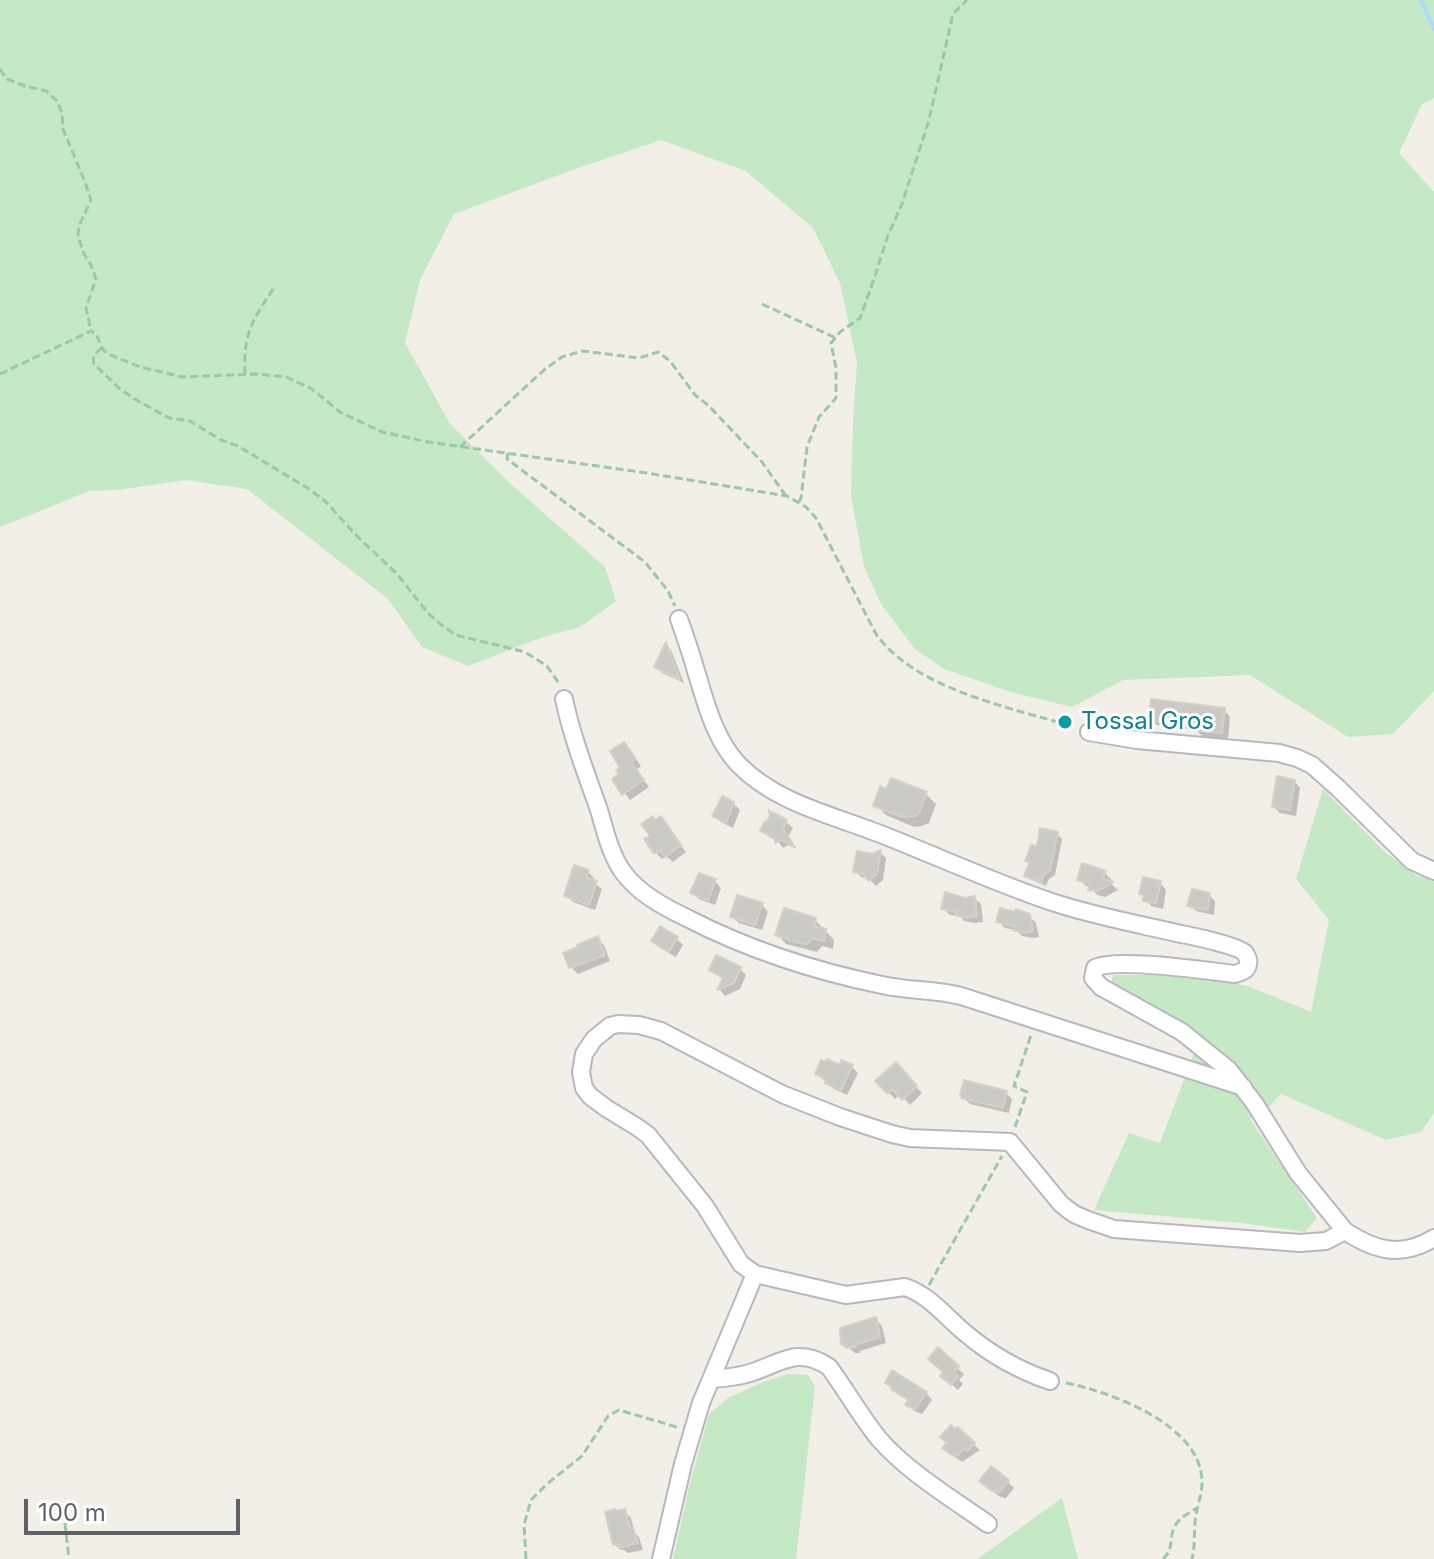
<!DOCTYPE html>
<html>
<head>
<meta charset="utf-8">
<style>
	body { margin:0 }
	#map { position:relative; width:1434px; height:1559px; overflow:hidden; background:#f1efe8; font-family:Inter,sans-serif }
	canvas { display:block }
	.scale { position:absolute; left:24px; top:1499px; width:216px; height:36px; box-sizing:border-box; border:4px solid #5f6368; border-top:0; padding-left:10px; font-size:24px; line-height:28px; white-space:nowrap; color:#5f6368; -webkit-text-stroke:6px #fff; paint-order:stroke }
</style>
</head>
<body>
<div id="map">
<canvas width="1434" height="1559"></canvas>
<div class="scale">100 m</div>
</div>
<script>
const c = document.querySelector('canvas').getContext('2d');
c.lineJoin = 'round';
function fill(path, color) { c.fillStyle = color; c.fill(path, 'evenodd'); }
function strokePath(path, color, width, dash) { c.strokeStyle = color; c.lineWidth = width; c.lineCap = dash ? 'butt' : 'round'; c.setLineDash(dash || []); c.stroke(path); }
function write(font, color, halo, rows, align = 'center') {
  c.font = font + ' Inter,sans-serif'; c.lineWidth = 6; c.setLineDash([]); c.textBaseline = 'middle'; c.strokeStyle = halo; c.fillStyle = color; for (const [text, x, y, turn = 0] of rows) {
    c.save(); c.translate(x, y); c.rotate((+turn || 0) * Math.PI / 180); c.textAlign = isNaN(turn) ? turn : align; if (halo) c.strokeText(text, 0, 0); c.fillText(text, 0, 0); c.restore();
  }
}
const green = new Path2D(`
	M0 0H1434V98L1422 104 1399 153 1434 192V691L1393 734 1348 737 1250 675 1123 680 1072 707 1011 692 944 669 914 648 881 604 864 566 851 496 853 421 857 363 840 283 813 228 746 171 661 140 575 169 454 214 420 280 405 343 450 424 512 485 605 567 616 601 580 627 543 637 468 666 422 647 388 599 247 489 186 480 117 490 89 491 0 527Z
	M1323 789 1386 853 1416 875 1434 880V1113L1421 1132 1386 1140 1281 1094 1268 1108 1250 1119 1317 1218 1305 1232 1242 1223 1094 1210 1129 1133 1160 1143 1200 1037 1111 984 1113 975H1181L1248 986 1311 1012 1329 920 1296 879Z
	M788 1374 808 1375 815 1386 796 1559H673L690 1483 709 1414 728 1398 763 1382Z
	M1062 1498 1078 1559H977Z`);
const shadow = new Path2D(`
	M666 645 671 650 684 683 662 673 657 667Z
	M1224 710 1230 717 1228 739 1202 736 1196 730 1157 725 1151 719Z
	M630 751 641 766 636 770 649 787 630 800 614 780 622 775Z
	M1294 781 1300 788 1296 816 1280 813 1274 807Z
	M926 794 936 804 929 823 922 826 914 827 886 815 876 805Z
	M733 803 740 810 733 828 721 822 714 816Z
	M661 818 686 852 673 862 666 856 662 859 656 853 653 836 656 822Z
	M786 822 793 828 788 837 797 849 788 845 783 848 777 840 769 837 762 830Z
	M1057 834 1062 839 1055 875 1049 879 1046 886 1032 880 1027 875 1031 864 1028 860 1038 849Z
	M880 852 886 858 883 880 876 886 869 879 861 877 855 871 872 856Z
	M588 872 594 878 593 882 602 889 595 910 573 902 566 895Z
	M1105 873 1111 879 1110 883 1118 890 1105 897 1097 895 1091 887 1086 886 1079 879Z
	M715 881 721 888 715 905 699 899 692 892Z
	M1160 883 1166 890 1163 909 1151 906 1141 893Z
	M1209 895 1215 901 1214 915 1196 911 1189 905Z
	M974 898 981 904 983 922 975 923 964 921 960 916 950 915 943 908Z
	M762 905 768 912 762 930 739 923 732 916Z
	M1029 916 1036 923 1039 937 1033 938 1022 936 1016 930 1005 928 998 921Z
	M815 920 834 940 833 949 822 946 817 952 786 944 777 934Z
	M676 938 683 945 676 957 660 948 654 941Z
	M597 939 604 945 610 961 578 974 571 967Z
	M740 969 746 975 740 989 725 996 720 990 724 980 711 970Z
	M841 1067H852L858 1073 847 1095 834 1089 817 1074Z
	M909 1080 922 1093 910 1105 900 1094 895 1099 878 1081Z
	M1006 1093 1012 1099 1009 1113 970 1104 964 1098Z
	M876 1320 882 1326 886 1343 860 1351V1353H855L843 1343Z
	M938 1350 964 1374 959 1380 963 1384 958 1390 949 1382Z
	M887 1382 926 1393 932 1400 922 1414 914 1411 908 1404 910 1401 900 1395Z
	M958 1430 980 1450 962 1462 951 1454Z
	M1007 1481 1014 1488 1006 1498 1000 1497 988 1487Z
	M624 1511 631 1518 635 1533 639 1537 643 1550 628 1553 624 1550H621L614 1544Z`);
const stream = new Path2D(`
	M1421 0 1434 29`);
const building = new Path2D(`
	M666 642 680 680 654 667Z
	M1151 699 1225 708 1222 733 1193 730 1194 725 1149 720Z
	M624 742 636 759 631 762 644 780 622 795 612 779 619 774 616 770 620 768 610 751Z
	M1277 776 1295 780 1290 810 1272 807Z
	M891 778 927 792 919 813 915 816 902 817 873 806 880 786 886 789Z
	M722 796 734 802 726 823 712 816Z
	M769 810 771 813 772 812 787 820 783 829 795 847 781 840 775 843 774 837 760 831 765 821 767 822 770 816Z
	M653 816 655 820 661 816 681 845 665 857 660 850 654 854 644 839 650 836 641 824Z
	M1040 828 1058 832 1050 870 1044 874 1041 882 1024 876 1030 862 1025 861 1031 845 1037 846Z
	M881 850 877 874 868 881 863 874 853 872 857 851 872 854Z
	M1082 863 1106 871 1103 879 1114 882 1097 891 1088 890 1090 884 1077 880Z
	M574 865 589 870 586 877 597 881 589 905 564 896Z
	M699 873 716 879 708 900 690 893Z
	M1143 877 1161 881 1156 903 1142 901 1144 895 1139 894Z
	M1192 889 1210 893 1208 910 1187 906Z
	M945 892 965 898 975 896 977 916 967 918 955 915 956 912 941 909Z
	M737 895 763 903 755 925 730 917Z
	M784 908 816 918 814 926 826 929 824 941 812 938 807 944H803L775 935Z
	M1000 908 1015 912 1016 909 1030 914 1033 931 1025 933 1013 930 1014 926 996 922Z
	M660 926 678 937 669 952 651 941Z
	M598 936 605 955 569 968 563 953 578 947 577 945Z
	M716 955 741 967 734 983 717 990 723 978 709 970Z
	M827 1059 840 1065 841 1060 853 1065 841 1090 825 1083 827 1079 815 1074 821 1060 826 1062Z
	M896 1062 917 1086 902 1100 892 1089 888 1094 875 1081Z
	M964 1080 1007 1091 1003 1108 961 1098 962 1096 960 1095Z
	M876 1317 880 1337 855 1345V1347L847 1348 841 1344 840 1328Z
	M938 1347 959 1366 954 1373 958 1376 951 1385 940 1376 943 1372 928 1359Z
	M892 1370 927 1392 915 1409 905 1405 908 1400 891 1389 892 1387 885 1383Z
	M951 1425 956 1429 958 1427 975 1443 967 1451 965 1449 955 1457 942 1448 947 1443 940 1437Z
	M991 1466 1009 1480 999 1492 992 1491 979 1481Z
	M615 1509 616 1511 625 1509 630 1529 633 1528 638 1543 620 1548 618 1544 613 1545 605 1512Z`);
const path = new Path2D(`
	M0 69 7 79 25 86 46 91 57 101 62 113 63 129 85 182 91 200 79 226 78 236 84 254 91 265 96 279 86 308 91 331
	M762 304 836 338
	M102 348C95 353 92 356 94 364L120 389 133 398 169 418 190 421 221 440 238 446 309 489 325 501 357 536 397 574 428 613 440 624 456 635 525 652 547 666 560 685
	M0 374 91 331 96 334 102 348 108 354 140 367 162 372 181 377 256 374 286 377 312 389 340 412 382 432 428 442 647 473 787 496 806 507 816 518 876 634C916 690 1010 707 1074 727
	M245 374C243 332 253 320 275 286
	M460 447 544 370 562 357 582 351 639 358 658 352 670 361 695 395 709 406 762 462 786 496
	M508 453 507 459 645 562 668 591 675 606
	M799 502 801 498 807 447 819 417 836 398V368L831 343 840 332 860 318 874 279 888 235 902 204 929 120 953 14 967 0
	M1015 1127 1027 1092 1014 1086 1032 1032
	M929 1285 1002 1156
	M1066 1383C1108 1391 1188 1421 1200 1468 1206 1489 1197 1502 1195 1522 1194 1535 1195 1547 1192 1559
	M65 1523 69 1559
	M526 1559 524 1525 531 1500 547 1484 582 1456 608 1416 619 1410 680 1428
	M1163 1559C1175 1548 1168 1538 1175 1526 1179 1518 1189 1513 1197 1508`);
const street = new Path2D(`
	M679 619C685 636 691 653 696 671 706 703 714 738 738 764 777 804 833 815 883 835 939 857 995 883 1052 902 1094 916 1138 924 1181 934 1193 936 1238 946 1245 953 1247 956 1249 961 1248 964 1247 971 1241 972 1235 974 1208 971 1116 957 1095 968L1093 978 1101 987 1182 1032 1229 1070 1255 1104 1298 1173 1345 1231 1326 1241 1300 1243 1114 1229 1088 1220 1074 1214 1061 1204 1010 1142 910 1138 892 1134 840 1117 782 1094 661 1031 639 1025 618 1024 610 1026 594 1039 584 1054 581 1072 584 1088 590 1096 606 1108 637 1127 648 1135 705 1206 741 1264 755 1274 846 1295 905 1287C929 1295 945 1316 964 1332 991 1355 1017 1370 1050 1381
	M564 699C572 737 586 773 599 810 605 830 610 854 623 872 638 893 664 907 687 918 749 950 814 971 882 985 908 991 934 989 961 996L1243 1087
	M1089 732 1137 740 1279 753 1297 758 1312 765 1338 788 1412 861 1434 871
	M1345 1231C1375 1251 1402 1258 1434 1238
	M712 1379C725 1378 737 1377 750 1373 781 1363 798 1346 829 1367 846 1390 861 1417 879 1439 909 1473 951 1498 988 1524
	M661 1559 683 1464 701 1403 755 1274`);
const markers = [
	[1065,722,8,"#0f9aa8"]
];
const cultureNames = [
	["Tossal Gros",1081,722]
];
fill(green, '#c5e8c5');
fill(shadow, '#0003');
strokePath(stream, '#aadaff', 4);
fill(building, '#cccac5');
strokePath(building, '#d6d1c6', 2);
strokePath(street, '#b5b8bc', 20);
strokePath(path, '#9cc7a9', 3, [8, 4]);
strokePath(street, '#fff', 16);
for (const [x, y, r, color] of markers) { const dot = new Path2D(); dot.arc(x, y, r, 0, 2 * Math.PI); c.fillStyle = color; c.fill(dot); strokePath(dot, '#fff', 3); }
write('24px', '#0d838f', '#fff', cultureNames, 'left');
</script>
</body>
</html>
